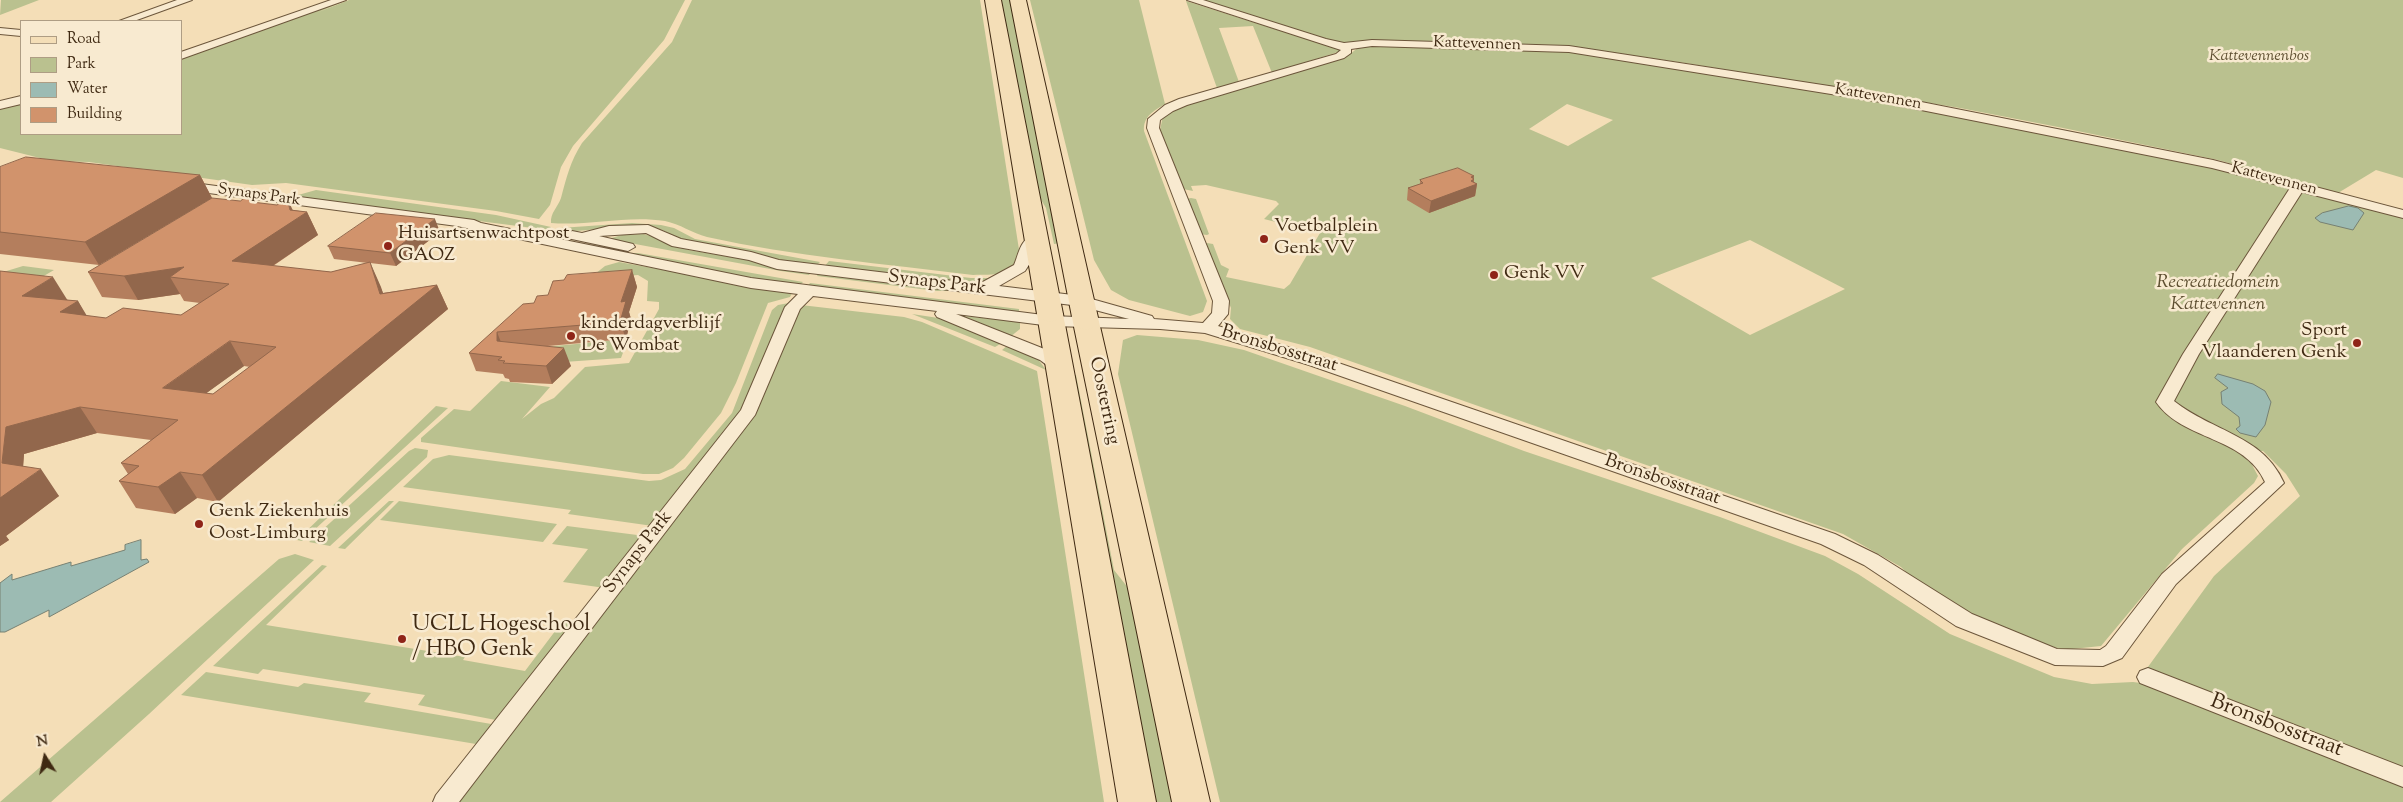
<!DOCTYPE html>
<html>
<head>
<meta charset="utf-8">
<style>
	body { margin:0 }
	#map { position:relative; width:2403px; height:802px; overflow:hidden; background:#f4deb7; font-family:"Sorts Mill Goudy",serif }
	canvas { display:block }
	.legend { position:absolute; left:20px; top:20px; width:162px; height:115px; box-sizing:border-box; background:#f8ead0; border:1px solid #ae9d84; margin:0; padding:6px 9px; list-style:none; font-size:15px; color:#3f2912 }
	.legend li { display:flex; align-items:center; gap:10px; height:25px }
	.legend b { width:25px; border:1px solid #ae9d84 }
	.north { position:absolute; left:20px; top:732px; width:50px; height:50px; -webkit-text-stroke:4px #f8ead0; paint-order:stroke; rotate:350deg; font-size:14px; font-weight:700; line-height:20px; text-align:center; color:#3f2912 }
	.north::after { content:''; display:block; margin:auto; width:18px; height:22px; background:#3f2912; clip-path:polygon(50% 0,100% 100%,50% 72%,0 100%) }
</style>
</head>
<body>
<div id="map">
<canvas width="2403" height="802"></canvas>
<ul class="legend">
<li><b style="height:6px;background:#f4deb7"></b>Road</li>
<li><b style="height:14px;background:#bac18f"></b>Park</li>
<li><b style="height:14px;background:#9cbbb3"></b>Water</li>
<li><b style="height:14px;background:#d1936c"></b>Building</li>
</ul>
<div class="north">N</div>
</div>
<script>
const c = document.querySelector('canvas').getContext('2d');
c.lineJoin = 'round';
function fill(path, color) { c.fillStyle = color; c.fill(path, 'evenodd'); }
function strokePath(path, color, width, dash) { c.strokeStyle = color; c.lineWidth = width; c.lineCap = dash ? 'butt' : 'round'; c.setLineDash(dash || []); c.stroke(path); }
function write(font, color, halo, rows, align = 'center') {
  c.font = font + ' "Sorts Mill Goudy",serif'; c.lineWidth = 5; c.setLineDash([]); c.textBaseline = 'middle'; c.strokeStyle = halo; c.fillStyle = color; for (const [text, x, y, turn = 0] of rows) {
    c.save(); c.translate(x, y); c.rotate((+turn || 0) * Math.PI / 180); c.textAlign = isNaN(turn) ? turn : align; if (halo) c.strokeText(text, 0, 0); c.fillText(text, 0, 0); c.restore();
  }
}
const green = new Path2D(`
	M1 0H39L0 15Z
	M345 0H347L316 13 349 0H685L664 40 573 146 561 167 550 205 539 219 496 211 286 183 252 185 89 162 52 161 0 148V109L21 104V134H181V58Z
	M692 0H980L1020 256C1009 278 995 274 973 275 884 264 794 256 707 237 692 233 680 224 665 221 627 215 589 226 551 223 550 213 558 207 561 198 567 176 570 162 582 143L672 42Z
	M1000 0H1010L1061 243 1054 244 1046 208 1037 193Z
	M1030 0H1139L1165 104C1154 111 1143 116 1144 131L1207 301 1203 312 1190 316 1129 300 1111 290 1094 260Z
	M1201 0H2403V178L2376 170 2338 193 2218 160 2063 128 1960 108 1685 63 1561 45 1338 42 1308 35Z
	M1186 1 1341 50 1338 52 1272 73 1253 26 1219 28 1239 82 1217 88Z
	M1360 46 1555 50 1689 70 1917 109 2189 160 2403 217V771L2145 671 2214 576 2300 496 2286 474 2263 451 2239 452 2250 461 2258 476 2254 483 2182 549 2101 646 2063 650 2011 632 1945 603 1918 584 1901 567 1843 534 1310 347 1240 329 1230 319 1231 308 1205 245 1207 243 1213 244 1221 265 1229 269 1226 277 1284 289 1290 284 1320 233 1264 219 1279 204 1276 201 1206 185 1191 186 1193 191 1183 189 1160 130 1163 116 1194 102 1349 55ZM1567 104 1613 120 1568 146 1529 129ZM1750 240 1845 289 1750 335 1651 278Z
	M316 190 496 215 551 227 549 230 291 197Z
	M1191 198 1196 199 1209 234 1207 235 1200 234 1186 199Z
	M632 223 661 225 674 228 695 239 820 262 815 267C772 261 729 251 687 241 673 237 663 228 648 226 618 223 588 234 557 230L560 228Z
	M643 234C659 237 673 246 689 250L812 271 809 275 781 271 608 239 622 235Z
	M624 253H638L803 282 799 286 780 284 656 261Z
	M829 261 971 278H996L964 285 823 268Z
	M619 262 792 293 790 297 768 303 736 383 721 413 684 458 673 468 659 474H643L421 442V438L454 409 470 411 501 381 550 387 522 419 541 404 554 398 585 367 629 363 659 309V302L647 301 648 281 638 275 597 278 595 274 605 266Z
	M23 266 54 270 13 294 0 273Z
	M819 272 959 291H937L817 276Z
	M810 283 1019 309V313L807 287Z
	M789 303 744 409 653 526 568 514 571 510 403 487 433 459 449 455 649 481 661 480 685 469 732 413 772 310 778 305Z
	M801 305 904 317 922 322 1037 371 1104 802H458L755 413Z
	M912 314 945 319 1002 343 995 347Z
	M955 315 1020 322V329L1010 337Z
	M1137 335 1198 340 1244 350 1405 406 1524 451 1720 517 1825 556 1858 574 1950 634 2054 677 2092 684 2133 682 2156 685 2403 782V802H1220L1118 374 1123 340Z
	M628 339 621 358 564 362 524 349Z
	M1008 345 1038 359 1046 370 1002 350Z
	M1069 375H1076L1114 570 1129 589 1173 802H1149Z
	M436 406 448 408 302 541 297 540Z
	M415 448 428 450 427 457 330 546 309 542 409 451Z
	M389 501H394L345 549 338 548Z
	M399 501 557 524 543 542 380 520Z
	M567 526 645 536 605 588 563 582 588 549 552 544Z
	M295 554 314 560 149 714 51 802H0L279 559Z
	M322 565 327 566 266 625 465 657 463 660 525 671 562 622 576 624 501 721 418 705 425 695 263 669 258 674 213 666Z
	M206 672 298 687 304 683 371 693 364 702 497 725 482 745 181 695Z`);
const water = new Path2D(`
	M2349 206 2358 208 2364 213 2353 230 2320 222 2315 218 2322 213Z
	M2218 374 2253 384 2265 391 2271 402 2265 425 2256 437 2240 433 2236 429 2240 426 2239 417 2222 404 2221 392 2228 388 2215 378Z
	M141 540V560L147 559 149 562 49 617V610L5 632H0V583L12 574V580L71 562V566L125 550V545Z`);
const street = new Path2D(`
	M177 0H192L134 21H119Z
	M331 0H346L181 59V52Z
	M1187 0H1203L1326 39 1344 43 1372 40 1569 46 1881 94 2213 160 2403 210V218L2302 192 2199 354 2174 401C2213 432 2263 435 2284 483L2176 584 2122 658 2103 666 2055 665 1956 626 1864 565 1821 544 1309 365 1205 333 1160 329 1051 326 956 314 1052 352 1065 365 1063 369C1053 371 1048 366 1040 360L937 317 935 314 937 311 813 296 800 309 755 415 459 802H433L436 795 741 410 785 307 798 294 751 288 457 226 186 190 179 186 181 183 186 182 474 220 481 223 751 278 1051 316 1129 319 1080 306 777 269 749 260 672 246 646 233 599 236 633 244 635 247 628 251 567 238 565 235 572 231 582 233 609 226 648 225 681 239 751 252 779 260 979 284 1014 265C1019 254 1020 238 1035 235L1042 239 1032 252V260L1025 271 999 286 1081 296 1152 316 1154 319 1203 323 1212 313 1213 301 1147 128 1148 119 1165 105 1179 99 1336 54 1341 50ZM1372 46 1569 52 1881 102 2212 168 2290 188 2183 354 2156 402C2183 441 2245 436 2265 482L2162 574 2106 646 2100 650 2057 649 1972 614 1878 555 1835 534 1321 357 1218 326 1228 314 1229 301 1159 128 1160 120 1173 111 1187 105 1344 58 1351 53V49Z
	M0 28 21 30V36L0 34Z
	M21 96V104L0 109V101Z
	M2148 668 2403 767V787L2140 683 2137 677 2140 671Z`);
const primary = new Path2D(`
	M1050 306 1059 309 1063 314 1156 802H1118L1037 314 1041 309Z
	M1086 314 1095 317 1099 322 1210 802H1172L1073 322 1077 317Z`);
const highway = new Path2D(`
	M985 0H1001L1063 314 1059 319 1050 322 1041 319 1037 314Z
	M1010 0H1026L1099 322 1095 327 1086 330 1077 327 1073 322Z`);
const wall = new Path2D(`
	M0 167 200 175 212 198 99 265 0 254Z
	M1473 179H1474V182L1477 184 1475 196 1429 213 1407 200 1408 188 1420 184V180Z
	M254 202 293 210 307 212 318 235 273 266 331 272 368 263 334 259 328 246 440 232 396 266 370 263 383 293 437 285 448 309 218 502 197 498 175 514 136 508 119 481 128 474 121 463 151 440 97 433 24 454 23 466 59 496 6 536 9 540 0 546V271L68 300 78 301 86 316 106 318 181 315 200 303 184 301 180 294 138 300 102 297 88 272ZM244 366 250 367 213 394 206 393Z
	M632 270 637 287 629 312 631 319 626 339 548 346 571 366 552 384 510 382 509 379 505 378 503 374 476 371 469 353 534 303 548 295Z`);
const shadedWall = new Path2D(`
	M200 175 212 198 99 265 85 242Z
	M1474 176 1473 185 1477 184 1475 196 1429 213 1431 201Z
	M287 198 297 219 307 212 318 235 244 285 232 261 290 210Z
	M435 219 440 232 396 266 390 253Z
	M370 262 381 287 391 318 380 294Z
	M184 267 170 277 180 294 138 300 124 276Z
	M632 270 637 287 629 312 631 319 626 339 620 322 621 302Z
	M53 277 68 301 22 296Z
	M437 285 448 309 218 502 202 475Z
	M78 301 93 326 60 312Z
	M497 332 504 350 497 341Z
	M230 341 244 366 179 413 163 388Z
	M564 348 571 366 552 384 546 366Z
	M80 407 97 433 24 454 22 483 41 469 59 496 6 536 9 540 0 546V498L2 463 6 427Z
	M180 472 197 498 175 514 158 487Z`);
const building = new Path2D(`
	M26 157 200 175 85 242 0 232V167Z
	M1458 168 1474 176 1471 177 1474 179 1471 181 1477 184 1431 201 1408 188 1423 183 1420 180Z
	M250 194 252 202 277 205 287 198 290 210 307 212 232 261 331 272 370 262 380 294 437 285 202 475 180 472 158 487 119 481 139 466 121 463 178 420 80 407 6 427 2 463 41 469 0 498V271L53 277 22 296 78 301 60 312 106 318 123 308 181 315 229 284 170 277 184 267 124 276 88 272 212 198 240 201ZM230 341 276 347 213 394 163 388Z
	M376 213 435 219 390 253 328 246Z
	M632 270 621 302 626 301 620 322 497 332V341L564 348 546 366 503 363 505 361 498 360 502 357 469 353 523 304 534 303 537 296 548 295 553 281 564 280 567 275Z`);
const markers = [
	[1264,239,5,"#8f2418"],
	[388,246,5,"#8f2418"],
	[1494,275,5,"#8f2418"],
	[571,336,5,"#8f2418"],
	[2357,343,5,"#8f2418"],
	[199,524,5,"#8f2418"],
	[402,639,5,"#8f2418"]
];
const farStreetnames = [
	["Kattevennen",1477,45,2],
	["Kattevennen",1878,98,10],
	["Kattevennen",2274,180,15],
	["Synaps Park",259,196,8]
];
const farParknames = [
	["Kattevennenbos",2259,57]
];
const poiNames = [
	["Voetbalplein",1274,228],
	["Genk VV",1274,250],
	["Huisartsenwachtpost",398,235],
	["GAOZ",398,257],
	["Genk VV",1504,275],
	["kinderdagverblijf",581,325],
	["De Wombat",581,347],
	["Sport",2347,332,"right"],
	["Vlaanderen Genk",2347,354,"right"],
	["Genk Ziekenhuis",209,513],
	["Oost-Limburg",209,535]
];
const streetNames = [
	["Synaps Park",937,284,7],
	["Bronsbosstraat",1279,350,17],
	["Oosterring",1103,401,78],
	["Bronsbosstraat",1662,481,19],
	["Synaps Park",639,553,-52]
];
const parkNames = [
	["Recreatiedomein",2218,284],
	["Kattevennen",2218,306]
];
const nearPoinames = [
	["UCLL Hogeschool",412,626],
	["/ HBO Genk",412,651]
];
const nearStreetnames = [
	["Bronsbosstraat",2276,727,21]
];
fill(green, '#bac18f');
fill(water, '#9cbbb3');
strokePath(water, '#778173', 1);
strokePath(street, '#6c563b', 2);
strokePath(primary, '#3f2912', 2);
strokePath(highway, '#3f2912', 2);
fill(street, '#f8ead0');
fill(primary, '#f4deb7');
fill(highway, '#f4deb7');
fill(wall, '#b47e5d');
fill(shadedWall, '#92674c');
fill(building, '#d1936c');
strokePath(building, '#92674c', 1);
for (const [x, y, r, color] of markers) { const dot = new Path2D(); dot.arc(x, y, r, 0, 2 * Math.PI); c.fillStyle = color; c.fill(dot); strokePath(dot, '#f8ead0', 2); }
write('16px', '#3f2912', '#f8ead0', farStreetnames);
write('italic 16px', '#5e4f31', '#f8ead0', farParknames);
write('19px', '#3f2912', '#f8ead0', poiNames, 'left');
write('19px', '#3f2912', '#f8ead0', streetNames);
write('italic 19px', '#5e4f31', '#f8ead0', parkNames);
write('22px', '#3f2912', '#f8ead0', nearPoinames, 'left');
write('22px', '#3f2912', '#f8ead0', nearStreetnames);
</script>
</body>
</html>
